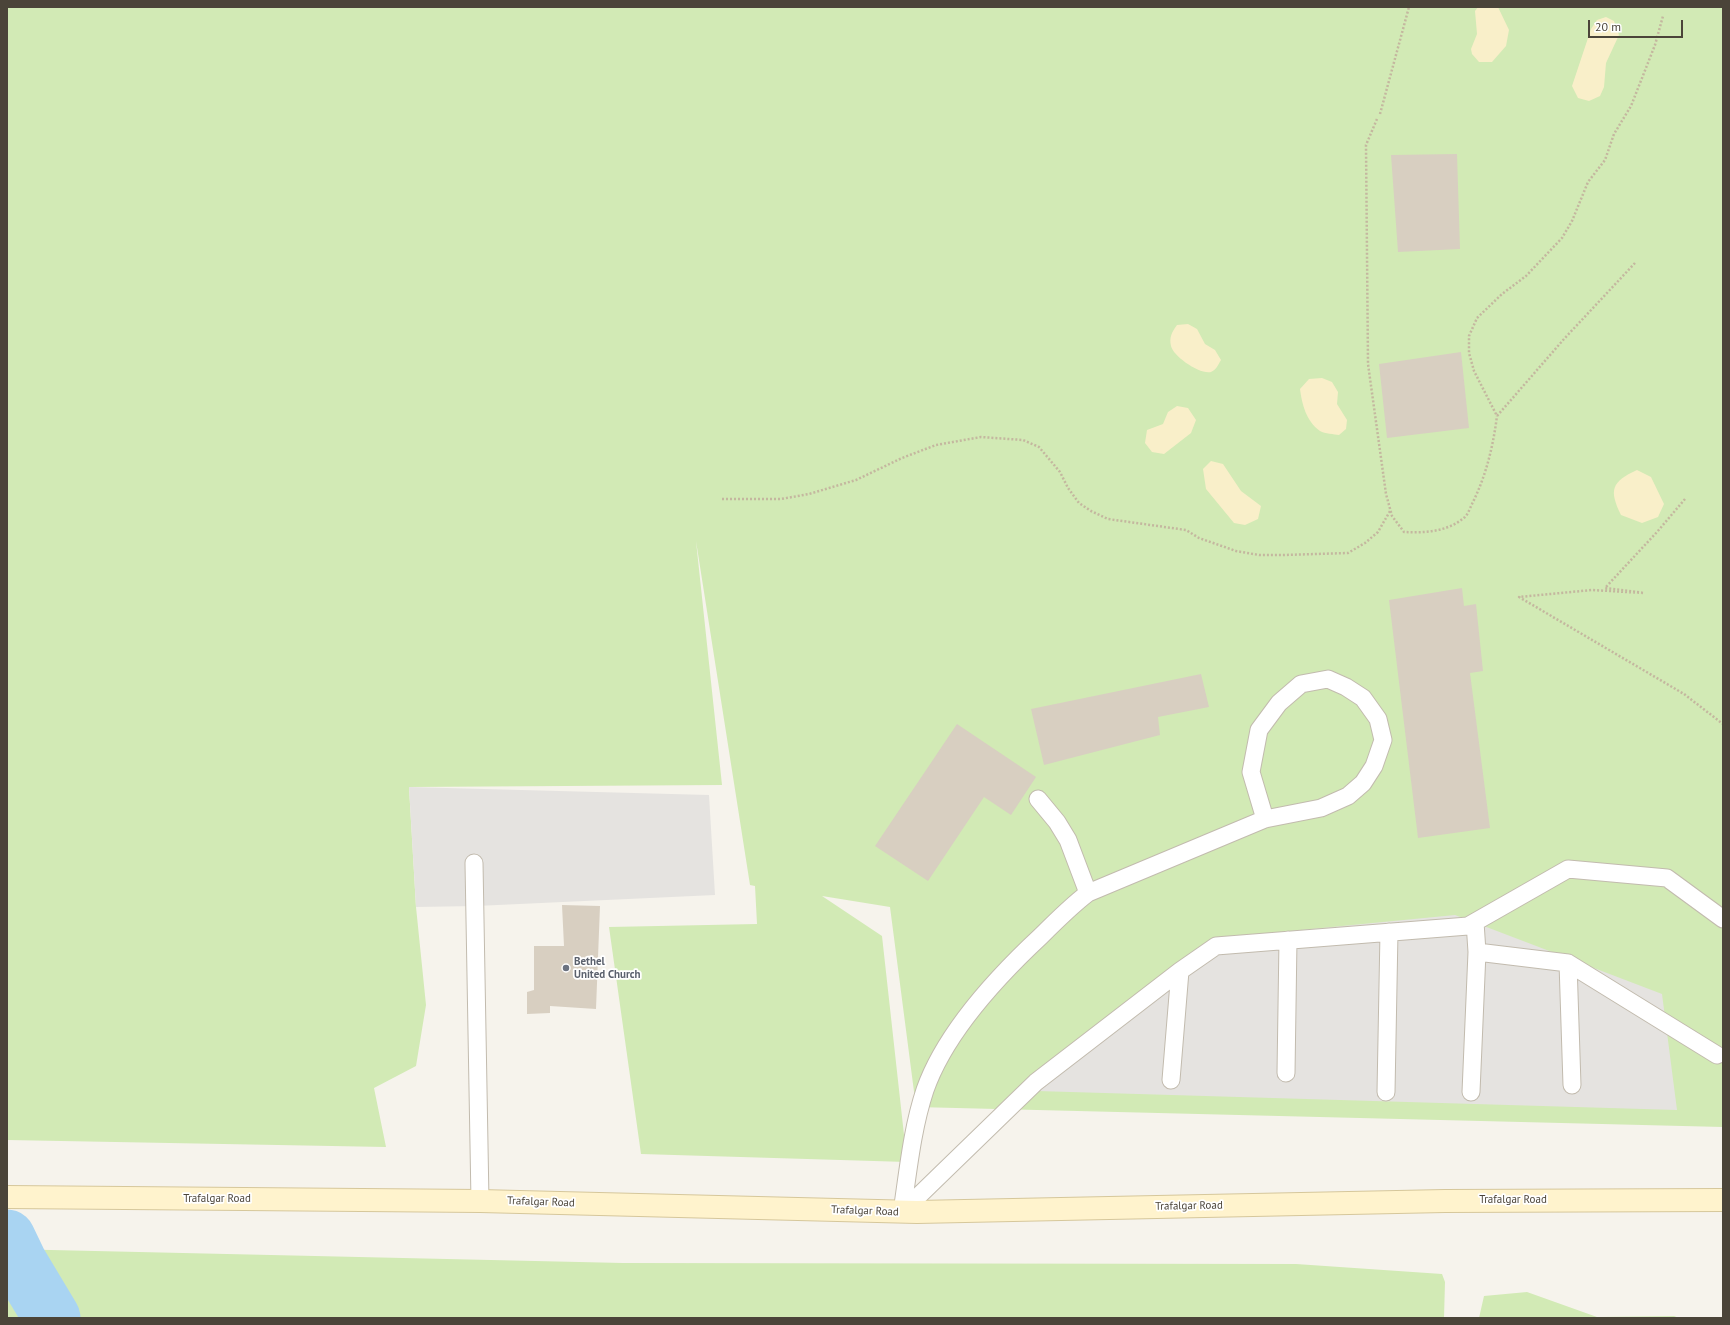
<!DOCTYPE html>
<html>
<head>
<meta charset="utf-8">
<style>
	body { margin:0 }
	#map { position:relative; width:1730px; height:1325px; overflow:hidden; background:#f6f3ec; font-family:"PT Sans",sans-serif }
	canvas { display:block }
	.frame { position:absolute; inset:0; border:8px solid #4b4439; pointer-events:none }
	.scale { position:absolute; left:1588px; top:20px; width:95px; height:18px; box-sizing:border-box; border:2px solid #4b4439; border-top:0; padding-left:5px; font-size:12px; line-height:14px; white-space:nowrap; color:#4b4439; -webkit-text-stroke:3px #fff; paint-order:stroke }
</style>
</head>
<body>
<div id="map">
<canvas width="1730" height="1325"></canvas>
<div class="frame"></div>
<div class="scale">20 m</div>
</div>
<script>
const c = document.querySelector('canvas').getContext('2d');
c.lineJoin = 'round';
function fill(path, color) { c.fillStyle = color; c.fill(path, 'evenodd'); }
function strokePath(path, color, width, dash) { c.strokeStyle = color; c.lineWidth = width; c.lineCap = dash ? 'butt' : 'round'; c.setLineDash(dash || []); c.stroke(path); }
function write(font, color, halo, rows, align = 'center') {
  c.font = font + ' "PT Sans",sans-serif'; c.lineWidth = 3.5; c.setLineDash([]); c.textBaseline = 'middle'; c.strokeStyle = halo; c.fillStyle = color; for (const [text, x, y, turn = 0] of rows) {
    c.save(); c.translate(x, y); c.rotate((+turn || 0) * Math.PI / 180); c.textAlign = isNaN(turn) ? turn : align; if (halo) c.strokeText(text, 0, 0); c.fillText(text, 0, 0); c.restore();
  }
}
const green = new Path2D(`
	M7 7H1723V1127L916 1107 890 907 822 896 882 936 907 1162 641 1154 609 927 757 924 755 886 750 885 696 541 722 785 409 787 416 907 426 1005 416 1066 374 1088 386 1147 7 1140Z
	M7 1249 623 1263 1296 1264 1442 1274 1445 1282 1444 1318H7Z
	M1527 1292 1597 1317 1674 1316 1679 1318H1479L1484 1296Z`);
const sand = new Path2D(`
	M1478 7H1498L1509 30 1506 46 1492 62H1479L1472 54 1471 49 1477 34 1475 11Z
	M1606 17 1614 21 1619 35 1606 63 1604 87 1600 96 1589 101 1578 98 1572 86 1591 29 1597 20Z
	M1188 324 1197 329 1205 344 1215 350 1221 360C1218 365 1216 370 1211 372 1200 375 1173 356 1171 346 1169 337 1172 332 1177 325Z
	M1322 378 1332 382 1338 392 1337 404 1347 420 1346 429 1339 435C1334 434 1325 434 1320 431 1306 421 1302 404 1300 389L1309 379Z
	M1177 406 1188 408 1196 420 1191 433 1164 454 1152 452 1145 443 1147 430 1163 424 1168 412Z
	M1211 461 1223 464 1241 491 1261 506 1258 519 1245 525 1234 523 1206 489 1203 469Z
	M1637 470 1651 477 1664 504 1658 517 1642 523 1621 515C1609 490 1611 482 1637 470Z`);
const parking = new Path2D(`
	M409 787 709 795 715 895 476 906 416 907Z
	M1455 915 1662 994 1677 1110 1037 1091 1219 938Z`);
const river = new Path2D(`
	M7 1238 19 1263 52 1318`);
const building = new Path2D(`
	M1457 154 1460 249 1398 252 1391 155Z
	M1461 352 1469 428 1387 438 1379 364Z
	M1462 588 1464 606 1476 604 1483 671 1470 673 1490 828 1418 838 1389 600Z
	M1201 674 1209 707 1158 717 1160 735 1044 765 1031 709Z
	M957 724 1036 777 1011 815 984 797 928 881 875 846Z
	M562 905 600 906 596 1009 550 1006V1013L527 1014V992L534 990V946H564Z`);
const path = new Path2D(`
	M1380 114 1409 7
	M1377 119 1366 145 1368 364 1386 494 1392 516 1404 532C1424 533 1448 532 1465 517 1468 514 1470 508 1472 504 1486 476 1493 447 1497 416
	M1635 263 1564 339 1497 416 1474 371 1469 353V336L1477 318 1502 294 1526 276 1562 238 1572 221 1588 182 1605 160 1614 134 1631 106 1655 45 1663 16
	M722 499H781L809 494 856 480 902 458 936 445 981 437 1023 440 1039 447 1060 472 1068 488 1079 503 1091 511 1108 519 1186 530 1199 538 1236 551 1259 555H1284L1348 553 1365 543 1378 532 1390 511
	M1685 499 1657 532 1605 588 1644 593 1592 590 1519 597 1684 694 1723 724`);
const lane = new Path2D(`
	M1038 799 1057 822 1068 840 1088 893
	M474 863 480 1201
	M1477 952 1568 963 1572 1085
	M1568 963 1717 1055
	M1286 1073 1288 940
	M1171 1080 1180 971
	M1386 1092 1389 932
	M1471 1092 1477 952 1475 922
	M902 1212C908 1172 912 1129 925 1090 945 1033 998 976 1041 936 1056 921 1071 906 1088 893L1265 819 1321 808 1348 796 1363 783 1374 766 1383 740 1378 719 1363 698 1346 687 1328 679 1301 684 1279 703 1259 730 1251 772 1265 819
	M902 1212 1036 1082 1180 971 1216 946 1468 926 1568 869 1667 878 1723 919`);
const secondary = new Path2D(`
	M7 1197 480 1201 917 1212 1445 1201 1723 1200`);
const markers = [
	[566,968,4,"#6b7280"]
];
const worshipNames = [
	["Bethel",574,962],
	["United Church",574,975]
];
const streetNames = [
	["Trafalgar Road",217,1199],
	["Trafalgar Road",1513,1200],
	["Trafalgar Road",541,1202,2],
	["Trafalgar Road",1189,1206,-1],
	["Trafalgar Road",865,1211,2]
];
fill(green, '#d2eab5');
fill(sand, '#f9efc9');
fill(parking, '#e5e3e0');
strokePath(river, '#a9d4f2', 57);
fill(building, '#d8cfc1');
strokePath(lane, '#c2bbae', 19);
strokePath(secondary, '#d6c79b', 24);
strokePath(path, '#c4b79f', 2.5, [2, 2]);
strokePath(lane, '#fff', 17);
strokePath(secondary, '#fff3cd', 22);
for (const [x, y, r, color] of markers) { const dot = new Path2D(); dot.arc(x, y, r, 0, 2 * Math.PI); c.fillStyle = color; c.fill(dot); strokePath(dot, '#fff', 1.5); }
write('bold 11px', '#5b616d', '#fff', worshipNames, 'left');
write('11px', '#4b4439', '#fff', streetNames);
</script>
</body>
</html>
